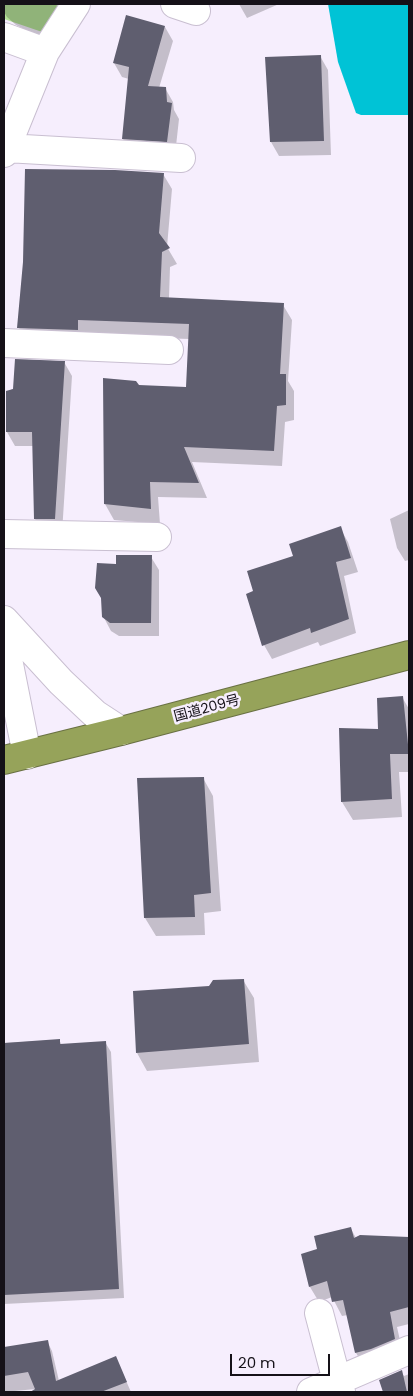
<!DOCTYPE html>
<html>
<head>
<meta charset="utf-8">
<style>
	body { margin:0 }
	#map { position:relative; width:413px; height:1396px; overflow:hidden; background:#f6eefd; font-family:Poppins,sans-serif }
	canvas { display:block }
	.frame { position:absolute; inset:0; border:5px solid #151118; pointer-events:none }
	.scale { position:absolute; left:230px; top:1354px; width:100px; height:22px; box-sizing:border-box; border:2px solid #151118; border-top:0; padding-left:6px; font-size:15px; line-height:18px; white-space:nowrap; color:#151118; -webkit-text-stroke:4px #f6eefd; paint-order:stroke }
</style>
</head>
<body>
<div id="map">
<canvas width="413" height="1396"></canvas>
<div class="frame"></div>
<div class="scale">20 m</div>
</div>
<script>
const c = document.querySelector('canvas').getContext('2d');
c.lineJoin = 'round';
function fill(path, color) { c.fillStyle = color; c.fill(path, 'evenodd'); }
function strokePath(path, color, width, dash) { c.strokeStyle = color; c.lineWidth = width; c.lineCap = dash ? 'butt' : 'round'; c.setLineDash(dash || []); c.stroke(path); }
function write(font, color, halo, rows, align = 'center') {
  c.font = font + ' Poppins,"Noto Sans JP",sans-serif'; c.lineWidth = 5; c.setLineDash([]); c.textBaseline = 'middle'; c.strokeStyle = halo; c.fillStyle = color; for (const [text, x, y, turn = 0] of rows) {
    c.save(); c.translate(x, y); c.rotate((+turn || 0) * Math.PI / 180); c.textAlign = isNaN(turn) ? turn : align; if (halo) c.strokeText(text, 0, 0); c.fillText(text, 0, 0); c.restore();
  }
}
const green = new Path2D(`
	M4 4H67L51 35 4 19Z`);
const water = new Path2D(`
	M328 4H409V115H361L356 113 338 62Z`);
const shadow = new Path2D(`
	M4 4H56L59 10 45 40 16 25 7 17 4 12Z
	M239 4H279L247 18Z
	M165 27 173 41 159 88H165L173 102 174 110 179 119 175 155 131 153 123 139 129 79 122 77 114 63Z
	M320 56 328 70 331 155 279 156 271 142 267 59Z
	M163 174 172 189 167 247 177 264 170 267 169 298 283 305 292 320 288 381 294 391V420L285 422 282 466 192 462 207 498 158 497 160 524 114 520 105 504 139 386 187 388 190 339 87 336 28 343 19 328Z
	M64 362 72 376 62 533 43 532 35 519 33 446H15L7 432V392Z
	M409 510V560L405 561 397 548 390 519Z
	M340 528 348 542 358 572 344 576 356 633 320 646 318 642 272 659 264 645 254 592 294 556Z
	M151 557 159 570V636H119L111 631 103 616 118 565Z
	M402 697 409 709V772H399L402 817 353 820 342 802 340 729 380 730Z
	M203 778 213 796 221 911 204 913 205 935 156 936 145 918Z
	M243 980 254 998 259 1062 147 1071 137 1053 210 987Z
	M59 1040 62 1045 105 1042 111 1052 124 1298 4 1304V1043Z
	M351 1229 356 1238 360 1236 409 1238V1324L397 1327 403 1354 365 1367 356 1353 348 1315 342 1316 332 1297 319 1302 310 1287 302 1255 319 1249Z
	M47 1341 52 1351 59 1381 116 1358 131 1392H38L36 1389 4 1392V1348Z
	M401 1372 404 1376 409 1374V1392H384L381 1380Z`);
const building = new Path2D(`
	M126 15 165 26 148 86 166 87 167 102 172 103 167 142 122 139 129 67 113 63Z
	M321 55 324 141 270 142 265 57Z
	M25 169 115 170 164 173 159 233 170 248 162 252 160 297 284 303 280 374H286V405L277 406 274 451 184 447 199 483 150 482 151 509 104 504 103 378 136 381 139 385 186 387 189 324 78 320V330L17 328 23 262Z
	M15 359 65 361 55 519H34L32 432H6V391L13 389Z
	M341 526 351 558 336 562 349 619 311 633 310 628 262 646 246 594 253 591 247 571 293 556 289 544Z
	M116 555H152L151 623H110L102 617 101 598 95 588 97 563 116 564Z
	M403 696 409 754H390L392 799 341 802 339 728 378 729 377 698Z
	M204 777 211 893 194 895 195 917 144 918 137 778Z
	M244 979 249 1044 136 1053 133 991 209 986 213 980Z
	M60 1039V1044L106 1041 119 1289 4 1295V1043Z
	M351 1227 354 1238 360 1235 409 1237V1307L390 1312 395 1339 371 1349 355 1353 343 1300 332 1302 327 1281 309 1287 301 1254 317 1249 314 1236Z
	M48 1340 56 1381 116 1356 127 1382 101 1392H30L35 1389 28 1372 4 1376V1347Z
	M402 1370 407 1392H383L379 1380Z`);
const street = new Path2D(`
	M175 4 196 11
	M4 37 45 52
	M6 148 181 158
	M4 153 45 52 76 4
	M4 343 169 350
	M4 534 157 537
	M4 620 61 682 95 714 121 731
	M4 639 27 755
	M319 1313 337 1381 341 1392
	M311 1392 409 1350`);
const highway = new Path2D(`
	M4 760 121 731 409 655`);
const streetNames = [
	["国道209号",207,709,-15]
];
fill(green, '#b4e098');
fill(water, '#00c3d6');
fill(shadow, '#0003');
fill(building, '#5f5e6f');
strokePath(street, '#c9bfd1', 30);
strokePath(highway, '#697043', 30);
strokePath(street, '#fff', 28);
strokePath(highway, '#96a35a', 28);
write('14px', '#151118', '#f6eefd', streetNames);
</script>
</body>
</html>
